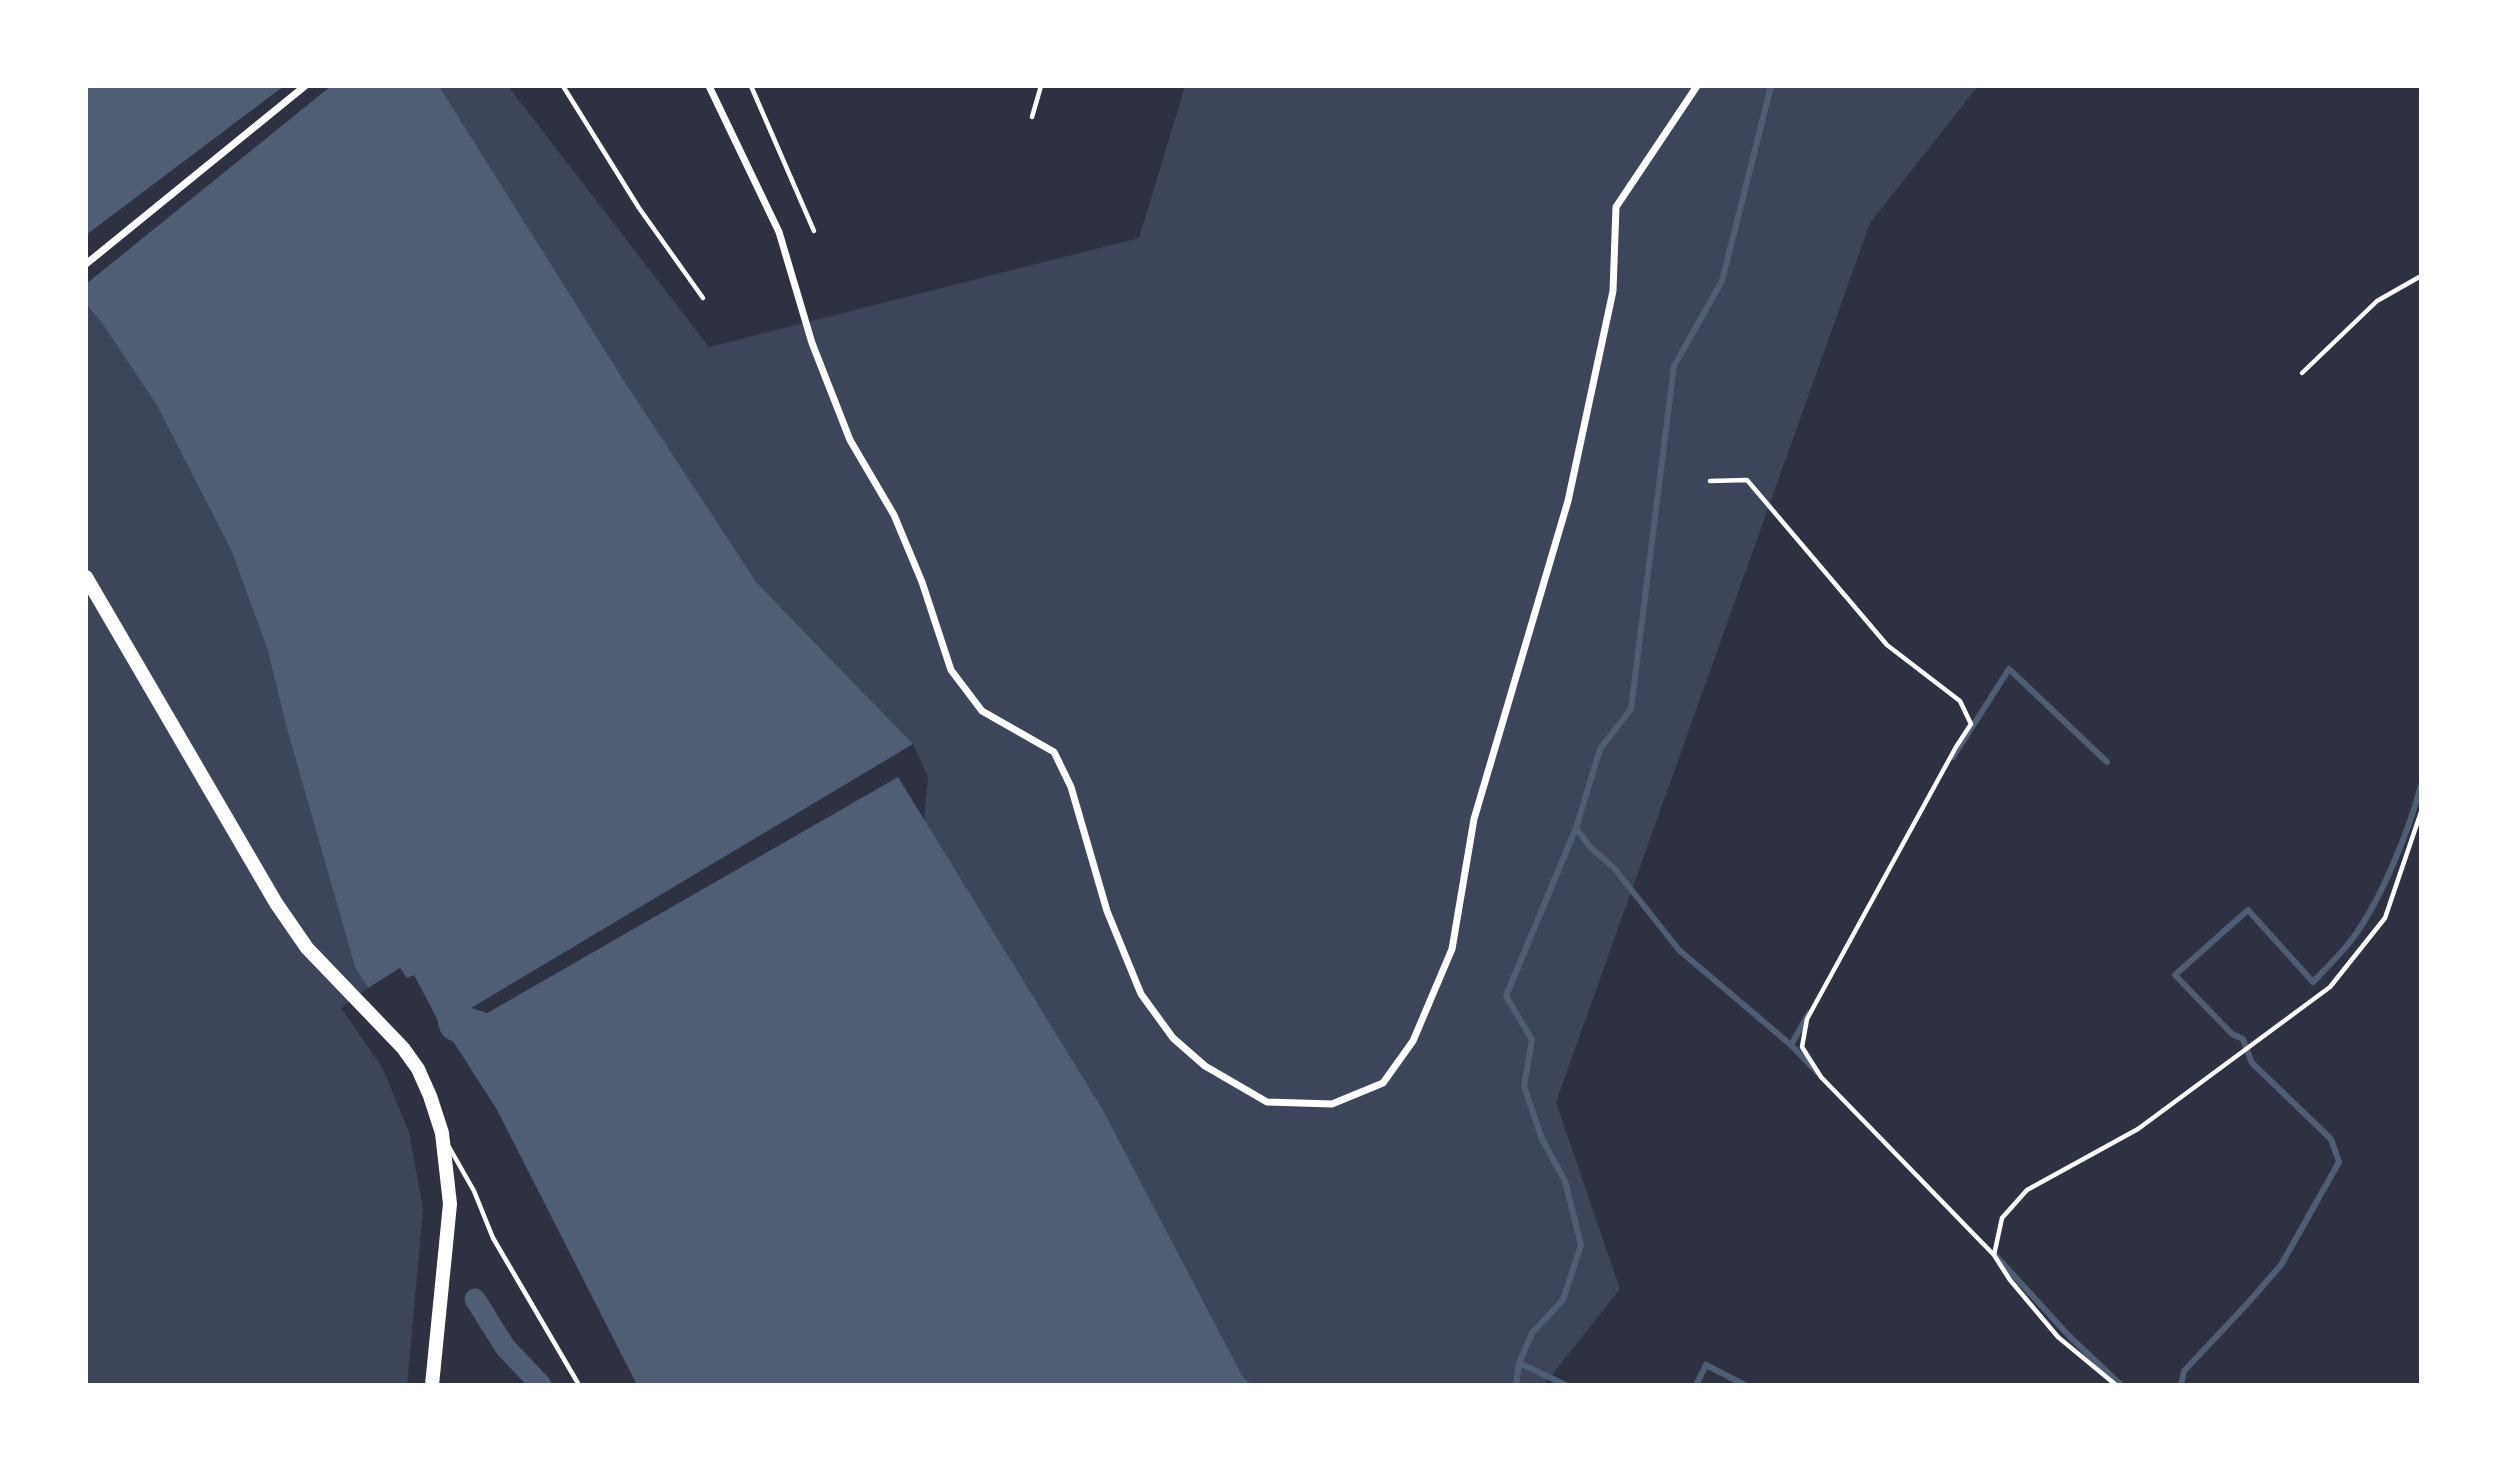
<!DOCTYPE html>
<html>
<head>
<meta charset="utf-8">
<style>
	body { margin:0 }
	#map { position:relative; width:2507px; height:1471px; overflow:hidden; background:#2d3142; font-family:"DejaVu Sans",sans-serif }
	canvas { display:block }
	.frame { position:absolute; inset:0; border:88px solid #fff; pointer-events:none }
</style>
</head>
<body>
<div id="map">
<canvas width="2507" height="1471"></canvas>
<div class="frame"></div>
</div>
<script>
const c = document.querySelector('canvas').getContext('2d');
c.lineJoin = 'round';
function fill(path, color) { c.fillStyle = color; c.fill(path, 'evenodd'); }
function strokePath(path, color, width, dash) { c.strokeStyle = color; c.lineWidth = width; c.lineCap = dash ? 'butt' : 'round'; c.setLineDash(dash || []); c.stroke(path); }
const green = new Path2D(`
	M439 86H508L709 347 1139 238 1185 86H1978L1870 223 1556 1102 1620 1289 1544 1385H1252L1243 1377 1103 1110 924 820 928 777 913 744 757 583 623 379Z
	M86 304 102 323 156 404 231 550 268 651 285 722 355 966 368 988 341 1008 382 1067 409 1132 423 1209 407 1385H86Z`);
const water = new Path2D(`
	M86 86H439L623 379 757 583 913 744 441 1026 414 975 407 978 400 968 368 988 355 967 285 722 268 651 231 550 156 404 102 323 86 304Z
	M898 777 1103 1110 1243 1377 1252 1385H637L496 1108 449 1035Z`);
const pier = new Path2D(`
	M284 86H331L86 284V235Z`);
const stream = new Path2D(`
	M1953 757 2009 669 2107 762
	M1576 828 1590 847 1614 868 1679 950 1791 1045 1817 1072
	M1791 1045 1809 1013
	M1996 1256 2070 1337 2121 1385
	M1519 1363 1566 1385
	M1516 1385 1519 1363 1532 1333 1563 1300 1581 1245 1565 1181 1542 1139 1524 1086 1532 1040 1506 996 1576 828 1600 749 1631 709 1674 366 1722 281 1771 86
	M1696 1385 1706 1365 1745 1385
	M2181 1385 2184 1371 2247 1304 2281 1265 2339 1162 2331 1139 2252 1063 2243 1039 2232 1034 2175 975 2248 910 2313 982C2326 968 2341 954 2353 938 2381 900 2409 831 2421 785`);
const canal = new Path2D(`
	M475 1299 505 1347 541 1385`);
const river = new Path2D(`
	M443 970 457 1023 514 1041`);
const service = new Path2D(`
	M563 86 639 208 703 298
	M751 86 814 231
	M1032 117 1041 86
	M2302 373 2377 301 2421 276
	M1710 481 1747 480 1887 645 1960 701 1971 724 1956 747 1807 1019 1802 1047 1821 1077 1994 1255
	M449 1147 474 1191 493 1238 579 1385
	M2116 1385 2058 1337 2010 1280 1994 1255 2002 1218 2027 1190 2138 1129 2330 987 2385 918 2421 812`);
const minor = new Path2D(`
	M709 86 779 232 812 343 850 440 894 515 922 582 951 670 982 711 1054 752 1071 787 1107 911 1141 994 1173 1038 1205 1066 1267 1102 1332 1104 1383 1083 1413 1041 1452 949 1474 819 1568 501 1613 291 1616 207 1697 86
	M86 264 305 86`);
const primary = new Path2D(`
	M86 577 276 903 307 948 403 1048 418 1069 430 1096 442 1133 450 1204 432 1385`);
fill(green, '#3c4559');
fill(water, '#4f5d75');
fill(pier, '#2d3142');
strokePath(stream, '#4f5d75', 6);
strokePath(canal, '#4f5d75', 21);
strokePath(river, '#4f5d75', 37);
strokePath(service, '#fff', 4.5);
strokePath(minor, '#fff', 7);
strokePath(primary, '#fff', 14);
</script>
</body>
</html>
